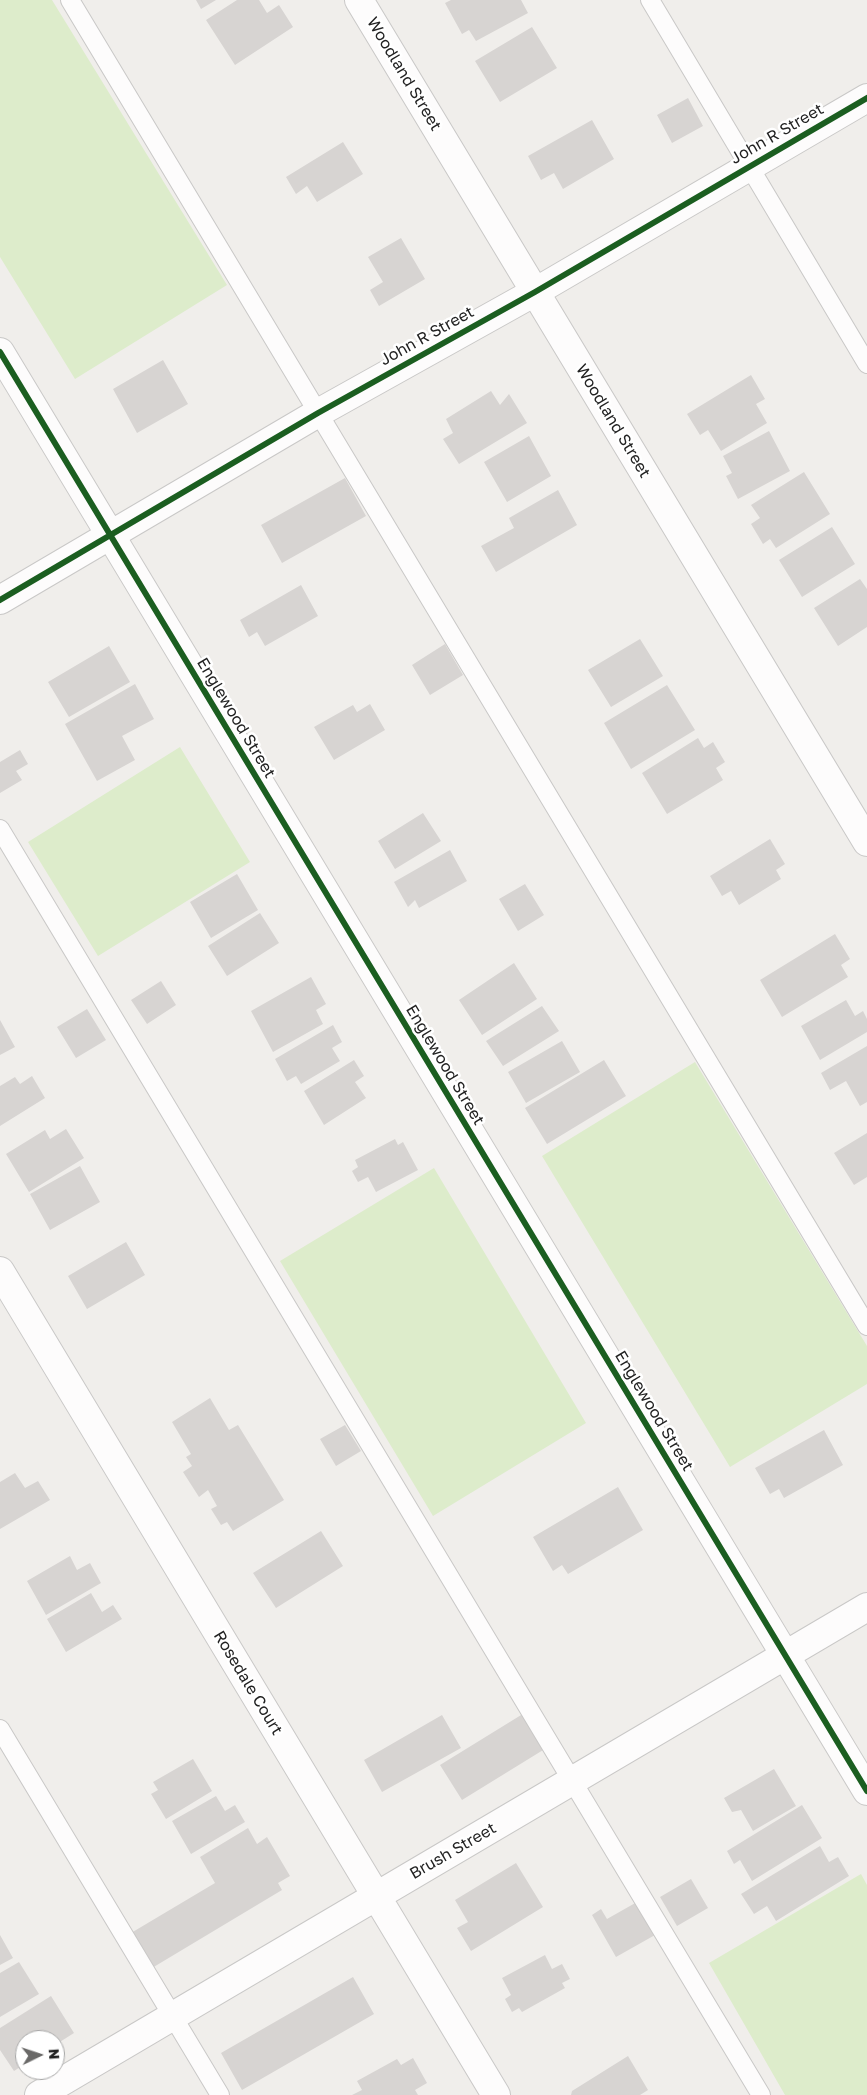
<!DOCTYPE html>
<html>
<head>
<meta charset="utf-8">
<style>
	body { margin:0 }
	#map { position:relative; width:867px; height:2095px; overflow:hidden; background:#f0eeeb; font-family:"Golos Text",sans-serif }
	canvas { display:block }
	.north { position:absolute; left:15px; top:2030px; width:50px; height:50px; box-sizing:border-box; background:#fff; border:1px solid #a7a7a7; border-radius:50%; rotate:86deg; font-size:14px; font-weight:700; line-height:20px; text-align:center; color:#222 }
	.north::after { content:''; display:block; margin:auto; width:18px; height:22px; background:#6a6968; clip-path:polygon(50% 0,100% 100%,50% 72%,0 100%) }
</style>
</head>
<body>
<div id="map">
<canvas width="867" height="2095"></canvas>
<div class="north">N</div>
</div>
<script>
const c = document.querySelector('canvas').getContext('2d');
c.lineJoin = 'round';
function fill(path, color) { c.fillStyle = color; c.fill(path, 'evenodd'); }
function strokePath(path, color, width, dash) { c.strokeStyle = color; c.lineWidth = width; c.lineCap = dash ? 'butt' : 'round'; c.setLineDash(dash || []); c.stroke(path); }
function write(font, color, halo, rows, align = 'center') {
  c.font = font + ' "Golos Text",sans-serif'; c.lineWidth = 5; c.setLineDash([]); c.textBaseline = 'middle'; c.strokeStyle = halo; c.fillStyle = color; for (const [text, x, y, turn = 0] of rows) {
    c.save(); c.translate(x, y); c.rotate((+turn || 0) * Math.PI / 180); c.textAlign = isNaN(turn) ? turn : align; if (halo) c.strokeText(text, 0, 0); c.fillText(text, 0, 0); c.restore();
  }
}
const grass = new Path2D(`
	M0 0H52L227 285 75 379 0 257Z
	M180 747 250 862 98 956 28 842Z
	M695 1062 867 1346V1384L730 1467 542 1156Z
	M434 1168 586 1423 433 1516 280 1261Z
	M861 1874 867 1885V2095H785L709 1963Z`);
const building = new Path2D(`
	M196 0H216L201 9Z
	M237 0H259L267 13 279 5 293 27 235 65 206 20Z
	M451 0H521L528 13 476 41 469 30 462 34 445 3Z
	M532 27 557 68 500 102 475 61Z
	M688 98 703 126 672 143 657 115Z
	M592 120 614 159 563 189 554 173 541 180 528 156Z
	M343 142 363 174 317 202 307 186 296 194 286 177Z
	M401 238 425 279 379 306 370 290 383 282 368 257Z
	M163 360 188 404 137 433 113 389Z
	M751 375 765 399 756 404 767 423 721 451 708 430 700 435 687 414Z
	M491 391 500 405 509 394 527 423 459 464 443 439 453 433 446 419Z
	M769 431 790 471 738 499 726 476 732 473 723 456Z
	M529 436 551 476 507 502 484 462Z
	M804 472 830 514 776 548 770 539 763 544 751 524 760 518 751 505Z
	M345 478 366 516 282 563 261 525Z
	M558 490 577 525 496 572 481 546 514 528 509 518Z
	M832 527 855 564 802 597 779 560Z
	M860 579 867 589V627L838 646 814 608Z
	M301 585 318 616 265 646 257 632 249 637 240 620Z
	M640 639 663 676 611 707 588 670Z
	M445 644 463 675 430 695 412 665Z
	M109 646 130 682 69 717 48 682Z
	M135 684 154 719 122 736 135 760 97 781 65 724Z
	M667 685 695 730 631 769 604 723Z
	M370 704 385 730 334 760 314 727 353 705 357 712Z
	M698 738 704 748 713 742 725 762 716 768 723 780 667 814 642 773Z
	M20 750 28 764 16 771 22 780 0 793V762Z
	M423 813 441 841 395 869 378 841Z
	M770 839 785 864 776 870 781 879 739 905 731 891 722 896 710 876Z
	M450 850 467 881 419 908 415 900 408 907 394 882Z
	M237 874 258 910 211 938 190 902Z
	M525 884 544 915 518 931 499 899Z
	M260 913 279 943 227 976 208 946Z
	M835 934 850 959 841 965 848 977 782 1017 760 980Z
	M514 963 537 999 482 1035 459 1000Z
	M311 977 326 1004 316 1010 323 1024 273 1052 251 1011Z
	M161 981 176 1005 147 1024 131 1000Z
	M846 1000 855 1016 863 1011 867 1019V1032L820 1060 801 1026Z
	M542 1006 559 1031 503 1066 486 1041Z
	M87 1009 106 1040 76 1058 57 1027Z
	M0 1020 15 1047 0 1055Z
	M333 1025 342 1042 332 1048 340 1061 301 1084 296 1076 287 1081 275 1059Z
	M562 1041 580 1072 526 1103 508 1072Z
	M867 1046V1102L860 1106 846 1081 830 1090 821 1073Z
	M354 1060 364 1076 355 1082 366 1098 324 1125 304 1091Z
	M604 1060 626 1096 547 1144 525 1108Z
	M32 1076 45 1098 0 1126V1086L15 1077 20 1084Z
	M66 1129 84 1158 29 1192 6 1154 45 1130 50 1139Z
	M867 1133V1177L854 1185 834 1153Z
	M395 1139 398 1145 403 1142 418 1170 376 1192 368 1177 358 1182 352 1171 358 1167 355 1160Z
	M80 1166 100 1202 50 1230 30 1194Z
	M126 1242 145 1275 87 1309 68 1276Z
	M210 1398 229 1430 238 1425 284 1500 233 1531 227 1522 221 1525 211 1509 217 1506 208 1490 199 1497 183 1472 192 1466 186 1457 191 1454 172 1422Z
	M345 1425 361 1451 336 1466 320 1439Z
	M824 1430 843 1465 784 1498 779 1489 770 1494 755 1468Z
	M15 1473 25 1488 38 1481 50 1500 0 1529V1482Z
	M618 1487 643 1530 568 1574 562 1565 553 1571 533 1537Z
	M321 1531 343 1566 276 1608 253 1573Z
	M70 1556 77 1570 90 1563 101 1583 46 1615 27 1581Z
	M91 1593 102 1612 113 1605 122 1619 66 1652 47 1619Z
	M526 1712 548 1747 462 1800 440 1765Z
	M442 1715 461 1748 382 1792 364 1760Z
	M193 1759 212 1791 166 1819 151 1794 158 1790 153 1782Z
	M774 1769 796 1806 753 1831 741 1810 732 1812 724 1798Z
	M216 1796 225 1811 235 1805 245 1822 191 1854 172 1821Z
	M802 1805 822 1838 752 1881 740 1860 734 1864 727 1851Z
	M248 1828 257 1844 267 1837 290 1876 278 1883 282 1890 152 1968 131 1933 215 1883 200 1857Z
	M820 1846 829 1862 838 1857 849 1876 776 1921 767 1906 754 1914 741 1894Z
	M516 1863 543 1907 471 1951 457 1928 468 1922 455 1900Z
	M691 1879 708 1908 677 1926 660 1897Z
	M637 1902 655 1935 616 1957 592 1915 601 1909 607 1919Z
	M0 1935 13 1958 0 1965Z
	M545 1955 552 1969 562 1964 570 1979 562 1983 565 1988 522 2012 519 2008 512 2012 505 1999 511 1995 502 1978Z
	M19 1962 39 1994 0 2017V1973Z
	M353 1977 374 2014 242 2090 221 2053Z
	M51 1996 74 2033 55 2045V2040H25V2064L14 2071 0 2050V2028Z
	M628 2056 648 2090 640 2095H571L572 2091Z
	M413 2058 427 2083 415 2090 418 2095H352L362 2090 357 2081 397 2059 401 2065Z`);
const service = new Path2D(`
	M70 0 867 1326
	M650 0 867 364
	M0 829 761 2095
	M0 1729 220 2095`);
const minor = new Path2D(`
	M359 0 867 842
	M0 352 867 1791
	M0 1271 496 2095
	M39 2095 867 1607`);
const tertiary = new Path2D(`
	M0 600 318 413 535 292 867 98`);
const cycleway = new Path2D(`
	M0 352 867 1791
	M0 600 318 413 535 292 867 98`);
const streetNames = [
	["Woodland Street",404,74,59],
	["John R Street",777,134,-30],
	["John R Street",427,336,-29],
	["Woodland Street",613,421,59],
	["Englewood Street",236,718,59],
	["Englewood Street",445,1065,59],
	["Englewood Street",654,1411,59],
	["Rosedale Court",248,1683,59],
	["Brush Street",453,1851,-30]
];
fill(grass, '#ddeccb');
fill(building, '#d7d4d2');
strokePath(service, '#c9c8c7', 20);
strokePath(minor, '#c9c8c7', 30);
strokePath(tertiary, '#c9c8c7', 30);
strokePath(service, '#fdfcfc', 18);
strokePath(minor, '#fdfcfc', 28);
strokePath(tertiary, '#fdfcfc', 28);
strokePath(cycleway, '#1b5e20', 6);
write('16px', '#222', '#fff', streetNames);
</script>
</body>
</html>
